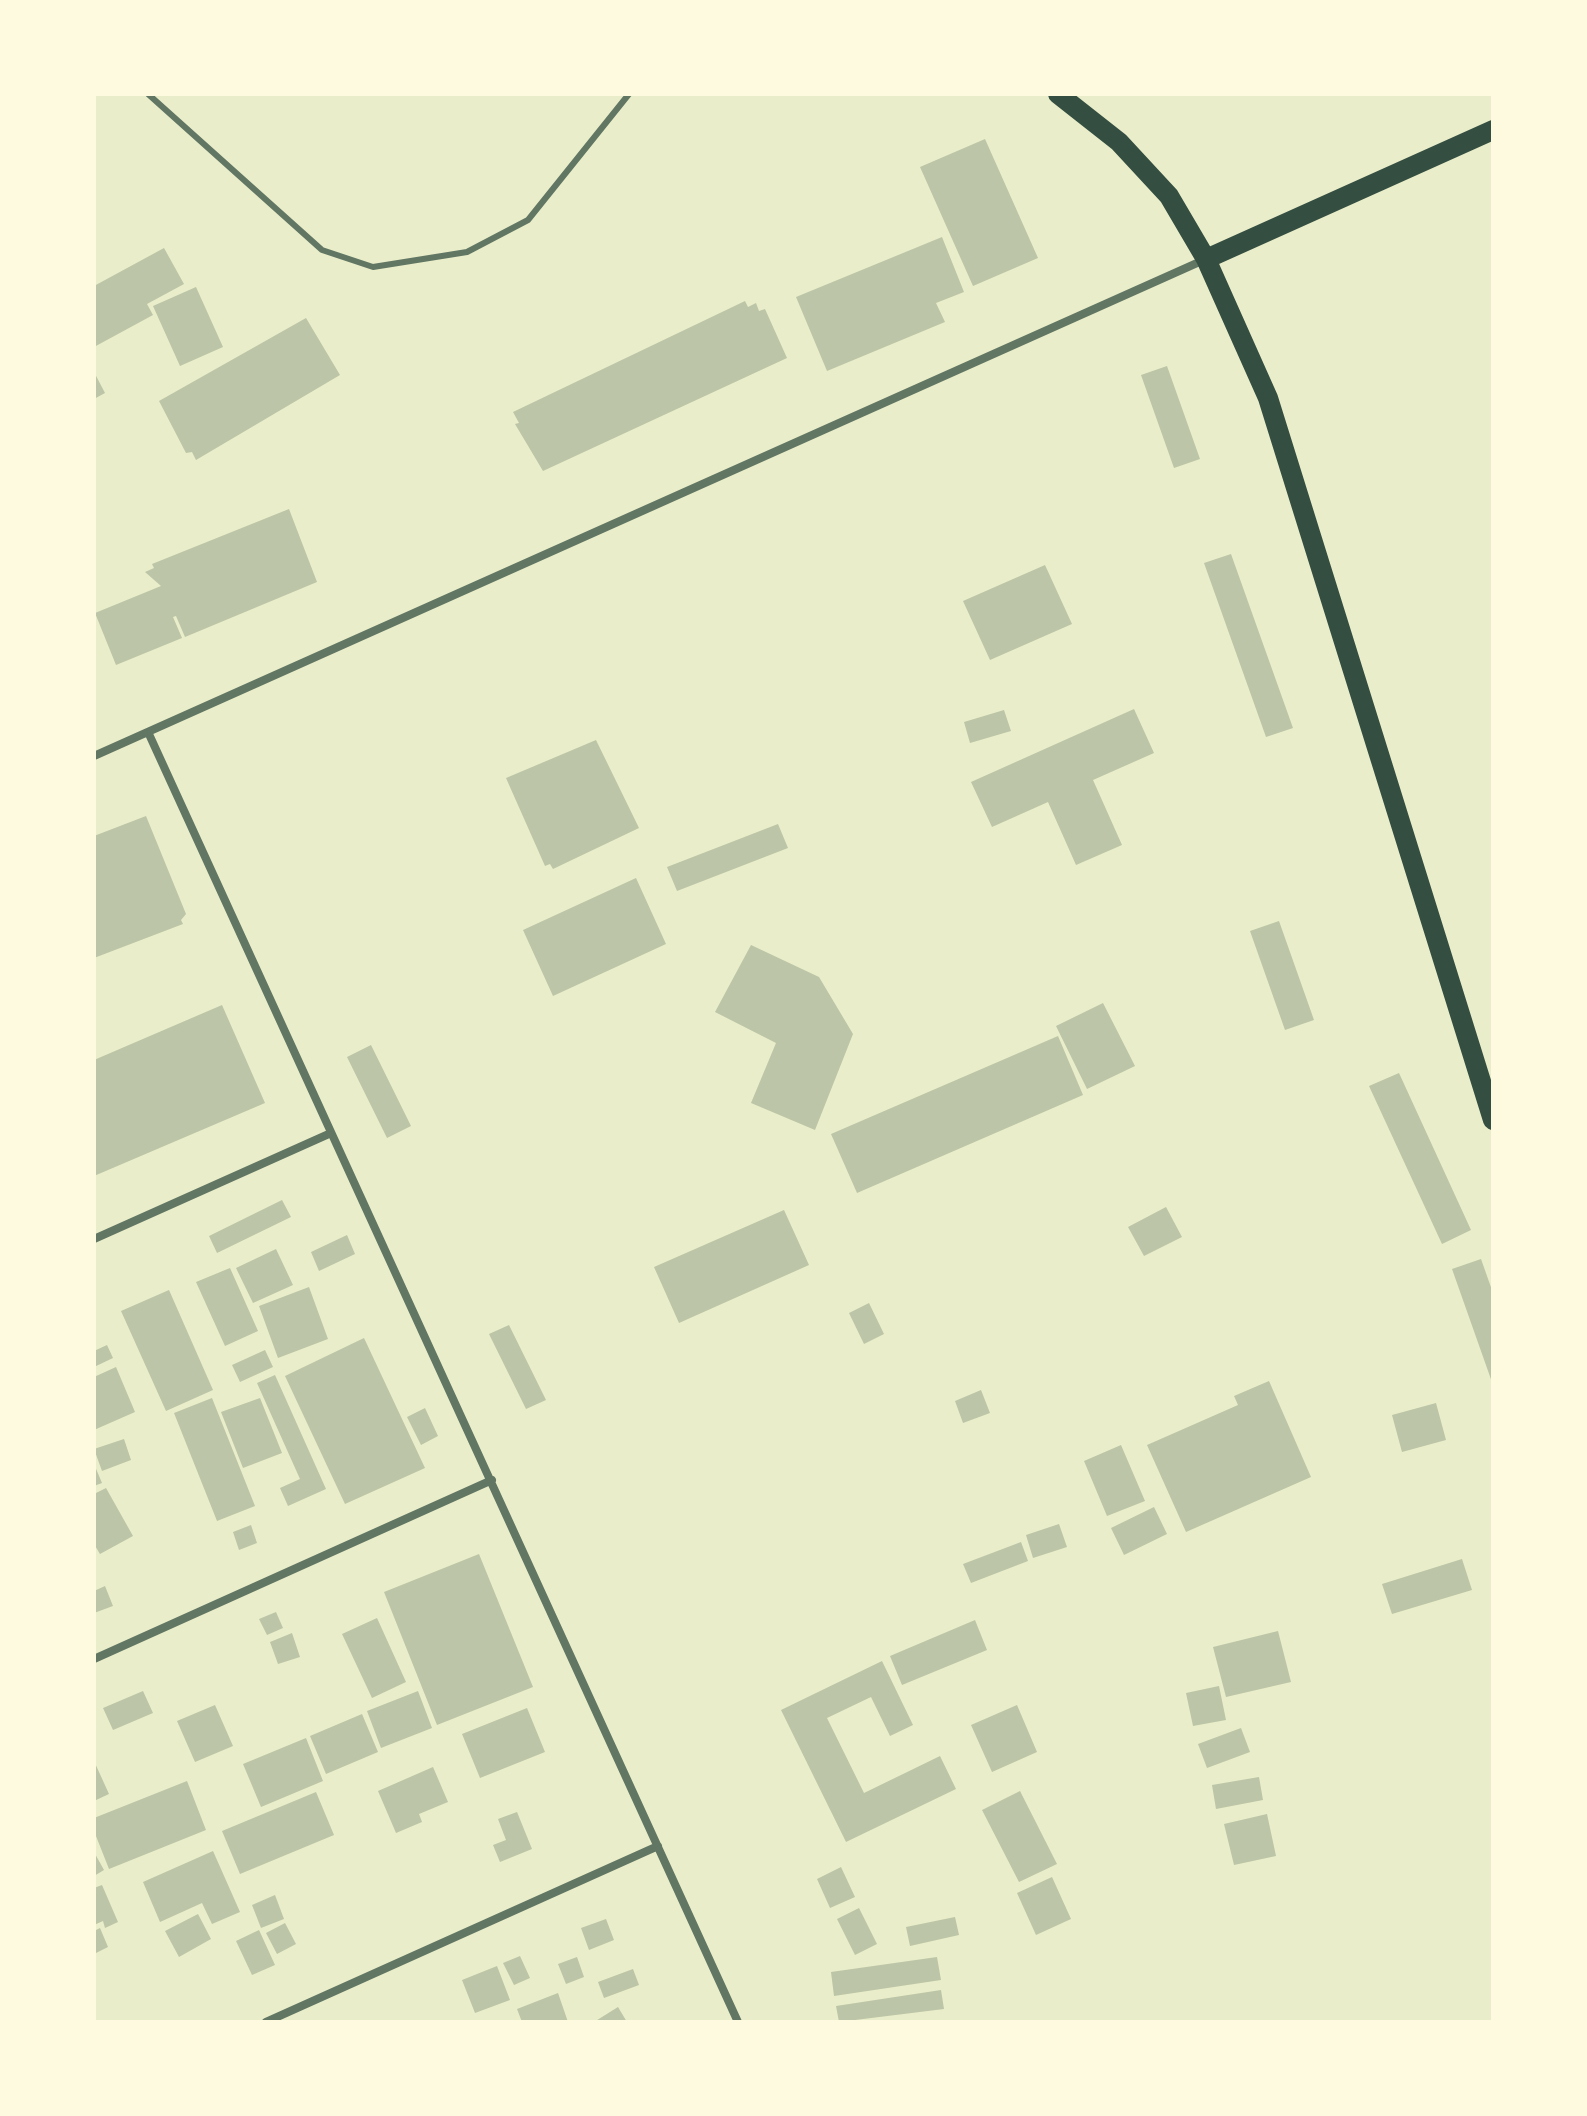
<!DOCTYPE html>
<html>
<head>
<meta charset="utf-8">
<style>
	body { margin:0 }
	#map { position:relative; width:1587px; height:2116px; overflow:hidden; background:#e9edc9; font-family:Quicksand,sans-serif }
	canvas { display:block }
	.frame { position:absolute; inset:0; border:96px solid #fefae0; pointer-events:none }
</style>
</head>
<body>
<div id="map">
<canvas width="1587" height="2116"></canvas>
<div class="frame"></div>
</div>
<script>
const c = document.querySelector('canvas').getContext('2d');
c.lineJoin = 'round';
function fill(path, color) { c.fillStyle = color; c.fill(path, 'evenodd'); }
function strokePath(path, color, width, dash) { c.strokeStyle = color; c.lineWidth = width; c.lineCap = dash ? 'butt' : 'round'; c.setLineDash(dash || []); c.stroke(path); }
const building = new Path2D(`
	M985 139 1038 258 973 286 920 167Z
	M942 237 964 292 936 303 945 322 827 371 796 297Z
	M164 248 184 284 147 304 153 315 94 347V286Z
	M196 287 223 347 180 366 153 306Z
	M745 301 748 307 756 303 759 311 765 309 787 358 543 471 515 424 519 423 513 412Z
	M306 318 340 375 196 460 192 452 186 453 159 401Z
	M1167 366 1200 459 1174 468 1141 375Z
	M94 372 105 393 94 399Z
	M289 509 317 582 185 637 176 616 173 617 182 638 116 665 95 613 161 586 145 572 154 568 152 564Z
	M1231 554 1293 728 1266 737 1204 563Z
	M1045 565 1072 624 990 660 963 601Z
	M1134 709 1154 753 1093 780 1122 845 1076 865 1048 802 992 827 971 782Z
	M1004 710 1011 731 970 743 964 722Z
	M596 740 639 828 553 869 550 864 545 866 506 778Z
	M146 816 186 914 181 920 183 924 94 958V836Z
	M778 824 788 848 677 891 667 867Z
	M636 878 666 944 553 996 523 930Z
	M1279 921 1314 1020 1285 1030 1250 931Z
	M751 945 819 977 853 1034 815 1130 751 1103 776 1043 715 1012Z
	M1103 1003 1135 1066 1087 1089 1056 1026Z
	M222 1005 265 1103 94 1176V1060Z
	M1058 1036 1083 1095 857 1193 831 1134Z
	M371 1045 411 1126 387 1138 347 1057Z
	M1399 1073 1471 1230 1442 1244 1369 1086Z
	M282 1200 291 1217 217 1253 209 1236Z
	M1166 1207 1182 1237 1144 1256 1128 1227Z
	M784 1210 809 1265 679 1323 654 1267Z
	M347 1235 355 1254 319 1271 311 1252Z
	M276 1249 293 1285 253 1303 236 1268Z
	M1481 1259 1493 1293V1385L1452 1269Z
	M230 1268 258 1331 225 1346 196 1282Z
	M309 1287 328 1339 278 1358 259 1306Z
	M169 1290 213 1390 166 1411 121 1311Z
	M869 1303 884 1334 864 1344 849 1313Z
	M509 1325 546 1400 526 1409 489 1334Z
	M364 1338 425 1468 345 1504 285 1376Z
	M107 1345 113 1358 94 1367V1351Z
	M265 1350 273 1367 240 1382 232 1365Z
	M116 1367 135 1412 94 1430V1377Z
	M275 1375 326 1489 288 1506 280 1488 300 1479 257 1383Z
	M1269 1381 1311 1477 1186 1532 1147 1445 1238 1405 1234 1396Z
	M981 1390 990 1413 963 1423 955 1401Z
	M212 1398 255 1506 217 1521 174 1413Z
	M260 1398 282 1453 243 1468 221 1412Z
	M1436 1403 1446 1440 1402 1452 1392 1415Z
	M425 1408 438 1436 421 1445 407 1417Z
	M124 1439 131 1460 102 1471 94 1449Z
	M1121 1445 1145 1501 1107 1516 1084 1461Z
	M94 1464 102 1483 94 1486Z
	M106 1488 133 1536 100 1554 94 1544V1494Z
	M1154 1507 1167 1534 1124 1555 1111 1528Z
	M1059 1524 1067 1547 1033 1558 1026 1535Z
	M251 1525 257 1543 239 1550 233 1532Z
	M1021 1542 1028 1561 971 1583 963 1564Z
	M479 1554 533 1687 437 1725 384 1592Z
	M1462 1559 1472 1590 1392 1614 1382 1584Z
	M105 1586 113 1606 94 1613V1591Z
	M276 1612 283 1628 267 1635 259 1619Z
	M377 1618 406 1682 372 1698 342 1634Z
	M975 1620 987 1650 902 1685 890 1656Z
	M1278 1631 1291 1682 1226 1697 1213 1647Z
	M292 1633 300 1657 278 1664 270 1642Z
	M882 1661 913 1725 890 1736 871 1697 827 1718 864 1793 940 1756 956 1789 846 1842 781 1710Z
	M1219 1686 1226 1720 1193 1726 1186 1693Z
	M143 1691 153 1713 113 1730 103 1708Z
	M418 1691 432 1728 381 1748 367 1711Z
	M215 1705 233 1746 195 1762 177 1721Z
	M1017 1705 1037 1752 992 1772 971 1725Z
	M527 1708 545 1752 480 1778 462 1734Z
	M362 1714 378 1752 326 1774 310 1736Z
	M1241 1728 1250 1752 1207 1768 1198 1744Z
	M306 1738 323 1781 261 1807 243 1764Z
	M94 1761 109 1794 94 1801Z
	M433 1767 448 1802 419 1814 422 1822 396 1833 378 1791Z
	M1259 1777 1263 1800 1216 1809 1212 1785Z
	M187 1781 206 1830 109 1869 94 1831V1818Z
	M1020 1791 1057 1864 1019 1882 982 1810Z
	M316 1792 334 1835 240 1874 222 1831Z
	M517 1812 532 1849 500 1862 493 1845 506 1840 498 1819Z
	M1267 1814 1276 1856 1234 1865 1224 1824Z
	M213 1851 240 1912 212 1924 202 1903 160 1922 143 1882Z
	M94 1852 104 1870 94 1876Z
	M841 1867 855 1897 830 1908 817 1879Z
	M1052 1877 1071 1919 1036 1935 1017 1893Z
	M102 1885 118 1922 105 1928 103 1921 94 1925V1888Z
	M275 1895 284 1919 261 1928 252 1905Z
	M859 1908 877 1944 855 1955 837 1919Z
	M198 1914 211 1939 179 1957 165 1931Z
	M955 1917 959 1935 910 1946 906 1927Z
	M606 1919 614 1940 589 1950 581 1928Z
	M285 1923 296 1944 277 1954 266 1933Z
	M100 1928 108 1947 94 1954V1931Z
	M259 1930 275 1965 252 1975 236 1941Z
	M520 1956 530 1978 514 1985 503 1963Z
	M577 1957 584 1977 566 1984 558 1964Z
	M937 1957 941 1980 834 1996 831 1972Z
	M497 1966 510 2000 475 2013 462 1980Z
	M633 1969 639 1985 604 1998 598 1982Z
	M941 1990 944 2009 839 2022 836 2006Z
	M558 1993 568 2022H522L517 2009Z
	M618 2007 627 2022H594Z`);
const service = new Path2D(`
	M148 94 322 250 373 267 467 252 528 220 629 94`);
const minor = new Path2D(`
	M148 732 738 2022
	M94 756 1206 259
	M94 1239 331 1133
	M94 1659 492 1480
	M266 2022 658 1846`);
const primary = new Path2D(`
	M1058 94 1119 142 1169 196 1206 259 1268 398 1493 1120
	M1206 259 1493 130`);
fill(building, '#bcc5a7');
strokePath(service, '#617663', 6);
strokePath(minor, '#617663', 8);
strokePath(primary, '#344e41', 20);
</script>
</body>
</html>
